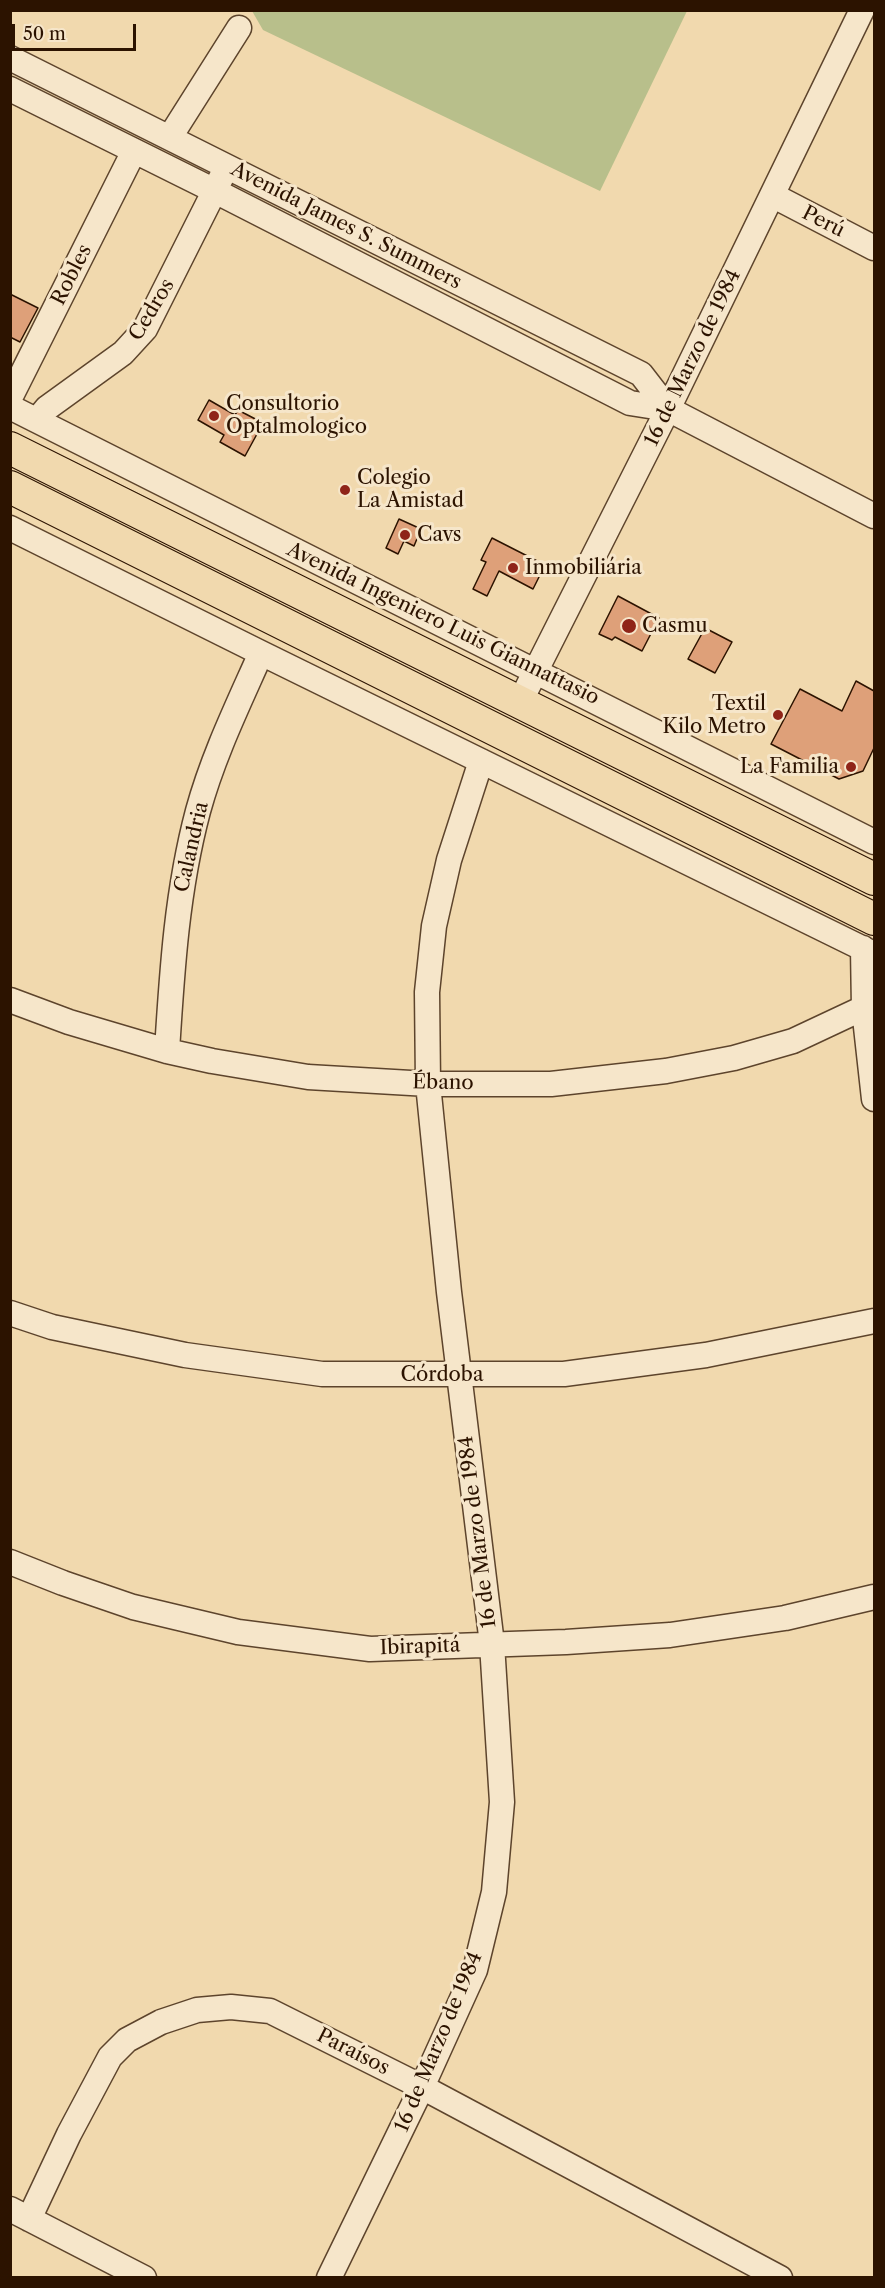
<!DOCTYPE html>
<html>
<head>
<meta charset="utf-8">
<style>
	body { margin:0 }
	#map { position:relative; width:885px; height:2288px; overflow:hidden; background:#f1d9ae; font-family:"Libre Caslon Text",serif }
	canvas { display:block }
	.frame { position:absolute; inset:0; border:12px solid #2c1300; pointer-events:none }
	.scale { position:absolute; left:12px; top:24px; width:124px; height:27px; box-sizing:border-box; border:3px solid #2c1300; border-top:0; padding-left:8px; font-size:18px; line-height:21px; white-space:nowrap; color:#2c1300; -webkit-text-stroke:4px #f6e6ca; paint-order:stroke }
</style>
</head>
<body>
<div id="map">
<canvas width="885" height="2288"></canvas>
<div class="frame"></div>
<div class="scale">50 m</div>
</div>
<script>
const c = document.querySelector('canvas').getContext('2d');
c.lineJoin = 'round';
function fill(path, color) { c.fillStyle = color; c.fill(path, 'evenodd'); }
function strokePath(path, color, width, dash) { c.strokeStyle = color; c.lineWidth = width; c.lineCap = dash ? 'butt' : 'round'; c.setLineDash(dash || []); c.stroke(path); }
function write(font, color, halo, rows, align = 'center') {
  c.font = font + ' "Libre Caslon Text",serif'; c.lineWidth = 6; c.setLineDash([]); c.textBaseline = 'middle'; c.strokeStyle = halo; c.fillStyle = color; for (const [text, x, y, turn = 0] of rows) {
    c.save(); c.translate(x, y); c.rotate((+turn || 0) * Math.PI / 180); c.textAlign = isNaN(turn) ? turn : align; if (halo) c.strokeText(text, 0, 0); c.fillText(text, 0, 0); c.restore();
  }
}
const green = new Path2D(`
	M252 11H687L600 191 263 30Z`);
const building = new Path2D(`
	M10 294 38 308 20 342 10 337Z
	M209 400 235 415 238 410 263 423 245 456 220 442 224 435 198 420Z
	M399 519 421 529 414 546 404 541 398 554 386 548Z
	M492 538 545 565 533 589 499 571 487 596 473 589 486 562 481 560Z
	M618 596 659 618 642 651 615 637 612 640 599 634Z
	M705 628 732 642 715 673 688 659Z
	M856 681 874 691V748L863 771 839 779 771 744 800 689 842 711Z`);
const minor = new Path2D(`
	M10 58 641 374 668 409
	M10 89 215 191 630 403 668 409 874 516
	M170 137 239 28
	M772 195 874 248
	M10 398 134 151
	M10 407 874 842
	M37 420 47 408 123 353 145 329 222 176
	M10 528 261 653 874 954
	M520 702 668 409 862 10
	M863 948 864 1009 874 1099
	M10 1000 69 1022 167 1051 212 1061 308 1077 428 1084H551L666 1071 734 1058 793 1041 874 1003
	M167 1051C172 970 177 890 198 811 213 756 238 705 261 653
	M10 1313 52 1327 185 1355 322 1374H564L706 1355 874 1321
	M10 1562 63 1583 133 1607 238 1632 370 1649 566 1642 670 1635 785 1618 874 1597
	M10 2209 144 2278
	M29 2219 69 2134 110 2057 127 2040 161 2022 197 2010 231 2007 270 2011 422 2087 780 2278
	M329 2278 422 2087 475 1970 494 1892 502 1802 492 1644 449 1292 428 1084 427 992 434 926 449 860 481 761`);
const major = new Path2D(`
	M10 448 874 879
	M10 487 874 919`);
const markers = [
	[214,416,6,"#8f2418"],
	[345,490,6,"#8f2418"],
	[405,535,6,"#8f2418"],
	[513,568,6,"#8f2418"],
	[629,626,8,"#8f2418"],
	[778,715,6,"#8f2418"],
	[851,767,6,"#8f2418"]
];
const streetNames = [
	["Perú",823,222,27],
	["Avenida James S. Summers",346,226,27],
	["Robles",72,275,-63],
	["Cedros",152,310,-59],
	["16 de Marzo de 1984",693,358,-64],
	["Avenida Ingeniero Luis Giannattasio",443,624,26],
	["Calandria",192,847,-77],
	["Ébano",443,1083,1],
	["Córdoba",442,1375],
	["16 de Marzo de 1984",478,1532,-97],
	["Ibirapitá",420,1647,-2],
	["16 de Marzo de 1984",439,2042,-67],
	["Paraísos",353,2052,27]
];
const poiNames = [
	["Consultorio",226,404],
	["Optalmologico",226,427],
	["Colegio",357,478],
	["La Amistad",357,501],
	["Cavs",417,535],
	["Inmobiliária",525,568],
	["Casmu",642,626],
	["Textil",766,704,"right"],
	["Kilo Metro",766,727,"right"],
	["La Familia",839,767,"right"]
];
fill(green, '#b8bf8b');
fill(building, '#dea079');
strokePath(building, '#2c1300', 1.5);
strokePath(minor, '#5d442c', 27);
strokePath(major, '#2c1300', 34);
strokePath(minor, '#f6e6ca', 24);
strokePath(major, '#f1d9ae', 32);
for (const [x, y, r, color] of markers) { const dot = new Path2D(); dot.arc(x, y, r, 0, 2 * Math.PI); c.fillStyle = color; c.fill(dot); strokePath(dot, '#f6e6ca', 2); }
write('20px', '#2c1300', '#f6e6ca', streetNames);
write('20px', '#2c1300', '#f6e6ca', poiNames, 'left');
</script>
</body>
</html>
